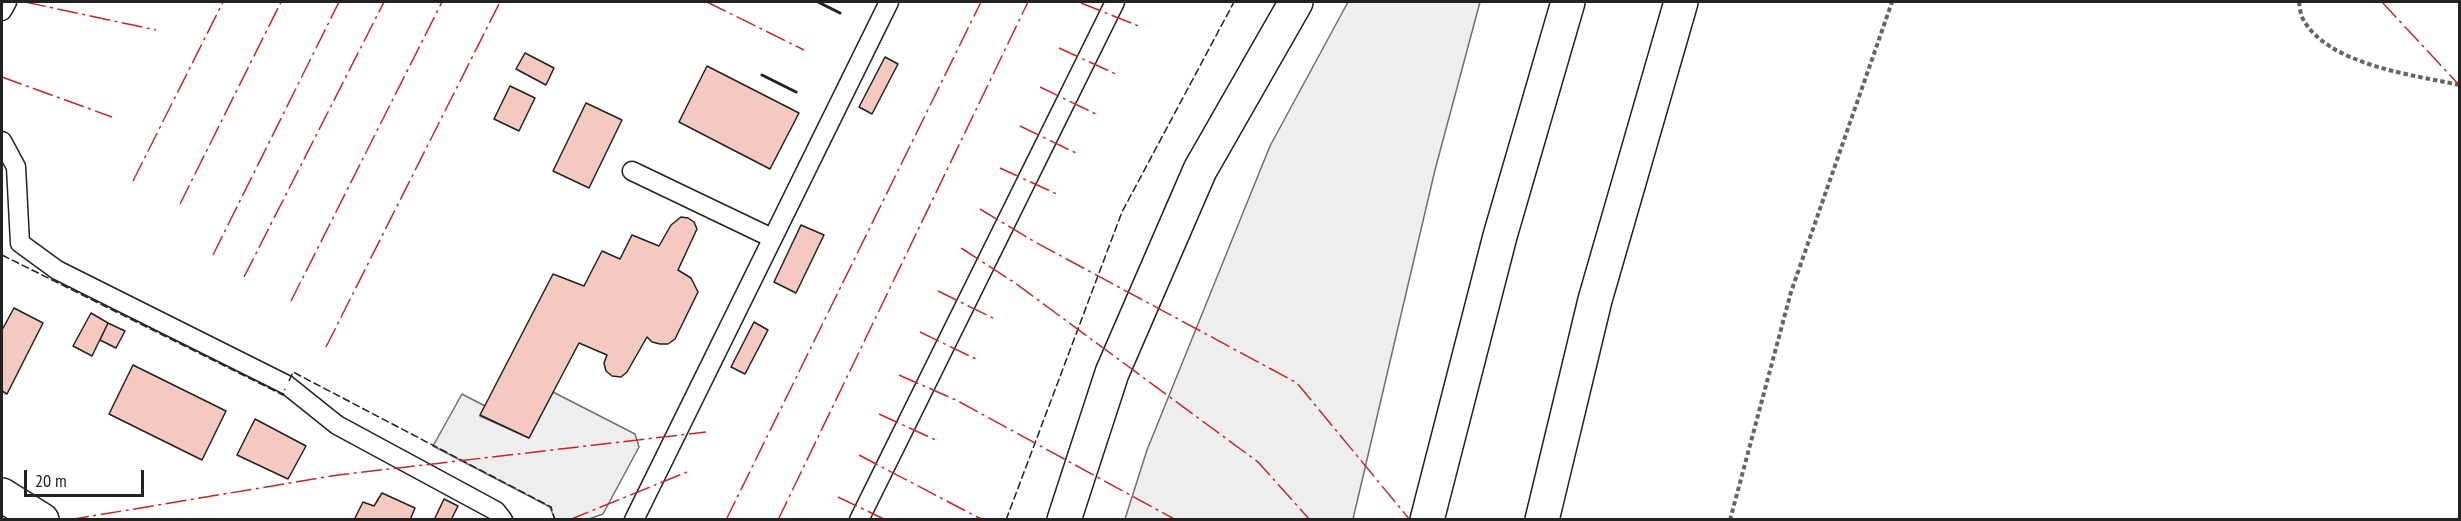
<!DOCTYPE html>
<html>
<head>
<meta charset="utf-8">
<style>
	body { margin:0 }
	#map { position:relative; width:2461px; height:521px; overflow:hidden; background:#fff; font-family:"PT Sans Narrow",sans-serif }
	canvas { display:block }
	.frame { position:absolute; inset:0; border:3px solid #222; pointer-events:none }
	.scale { position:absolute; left:24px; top:470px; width:120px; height:27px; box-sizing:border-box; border:3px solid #222; border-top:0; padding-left:8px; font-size:18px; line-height:21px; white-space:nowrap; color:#222; -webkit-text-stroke:4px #fff; paint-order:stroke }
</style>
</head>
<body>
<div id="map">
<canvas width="2461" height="521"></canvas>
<div class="frame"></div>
<div class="scale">20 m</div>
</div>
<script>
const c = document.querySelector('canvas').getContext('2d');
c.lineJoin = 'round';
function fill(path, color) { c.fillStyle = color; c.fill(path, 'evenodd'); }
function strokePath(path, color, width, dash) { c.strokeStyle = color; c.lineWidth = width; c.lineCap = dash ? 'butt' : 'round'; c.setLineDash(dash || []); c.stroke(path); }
const green = new Path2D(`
	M1348 2H1480L1435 170 1353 519H1125L1147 450 1270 146Z
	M553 392 635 434 639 447 603 514 589 519 555 520 550 507 433 446 462 394 485 406 480 416 529 438Z`);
const building = new Path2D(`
	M525 53 554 68 546 85 516 69Z
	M885 57 898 64 872 114 859 107Z
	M707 66 799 113 770 169 679 122Z
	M510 86 535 98 519 131 494 119Z
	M586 103 622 120 589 188 553 171Z
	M681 217 688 218 694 222 697 229 678 270 691 278 698 292 675 339 668 344H660L652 342 647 337 627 372 621 377 612 376 606 371 604 363 607 355 579 343 529 438 480 415 553 274 584 286 602 251 620 259 632 235 659 246 671 225Z
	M801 225 824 235 796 293 774 282Z
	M14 308 43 323 7 394 2 391V330Z
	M91 313 108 323 92 356 73 346Z
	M754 322 768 330 745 374 731 367Z
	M108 323 125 331 116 348 100 340Z
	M133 365 226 411 202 460 109 414Z
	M255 419 306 446 288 479 237 455Z
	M382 493 415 508 410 520H354L363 502 374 506Z
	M444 499 458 506 451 520H434Z`);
const path = new Path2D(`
	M2299 2C2300 7 2300 14 2303 19 2328 65 2413 75 2460 85
	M1730 520 1791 292 1892 2`);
const service = new Path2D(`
	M2 11 7 2
	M2 141 16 167 20 243 57 270 287 385 337 425 496 511 503 520
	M632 171 772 238
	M634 520 889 2
	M859 520 1115 2`);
const tertiary = new Path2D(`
	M2 495 42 520
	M1064 520 1112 373 1200 170 1296 2`);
const trunk = new Path2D(`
	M1427 520 1500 236 1568 2
	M1542 520 1595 300 1681 2`);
const fence = new Path2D(`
	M2 255 283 395 285 389
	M289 381 293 372 551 507 555 520
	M1006 520 1122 212 1234 2`);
const wall = new Path2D(`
	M818 2 840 13
	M762 75 796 92`);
const power = new Path2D(`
	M25 2 156 30
	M707 2 804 50
	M2382 2 2460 86
	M1081 3 1141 27
	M1059 48 1118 75
	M2 77 112 117
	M1040 87 1098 115
	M1020 126 1078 154
	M1000 168 1059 195
	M133 181 223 2
	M180 204 281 2
	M980 209 1035 242 1297 383 1410 520
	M961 248 1015 283 1258 462 1310 520
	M213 255 339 2
	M244 277 384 2
	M938 291 997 320
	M291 301 442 2
	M920 332 978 360
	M326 347 500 2
	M899 375 958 401 1176 520
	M879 414 938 441
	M859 455 983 520
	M838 497 886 520
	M68 520 338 475 706 432
	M569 520 687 472
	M726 520 981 2
	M778 520 1028 2`);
fill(green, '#eee');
strokePath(green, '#6f6f6f', 1.5);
fill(building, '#f3c9c0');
strokePath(building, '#222', 1.5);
strokePath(service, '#222', 21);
strokePath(tertiary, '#222', 36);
strokePath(trunk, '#222', 36);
strokePath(path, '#646464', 4, [4.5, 3]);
strokePath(service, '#fff', 18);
strokePath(tertiary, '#fff', 33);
strokePath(trunk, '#fff', 33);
strokePath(fence, '#222', 1.5, [8, 3]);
strokePath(wall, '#222', 3);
strokePath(power, '#c62828', 1.5, [21, 4.5, 3, 4.5]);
</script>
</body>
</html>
